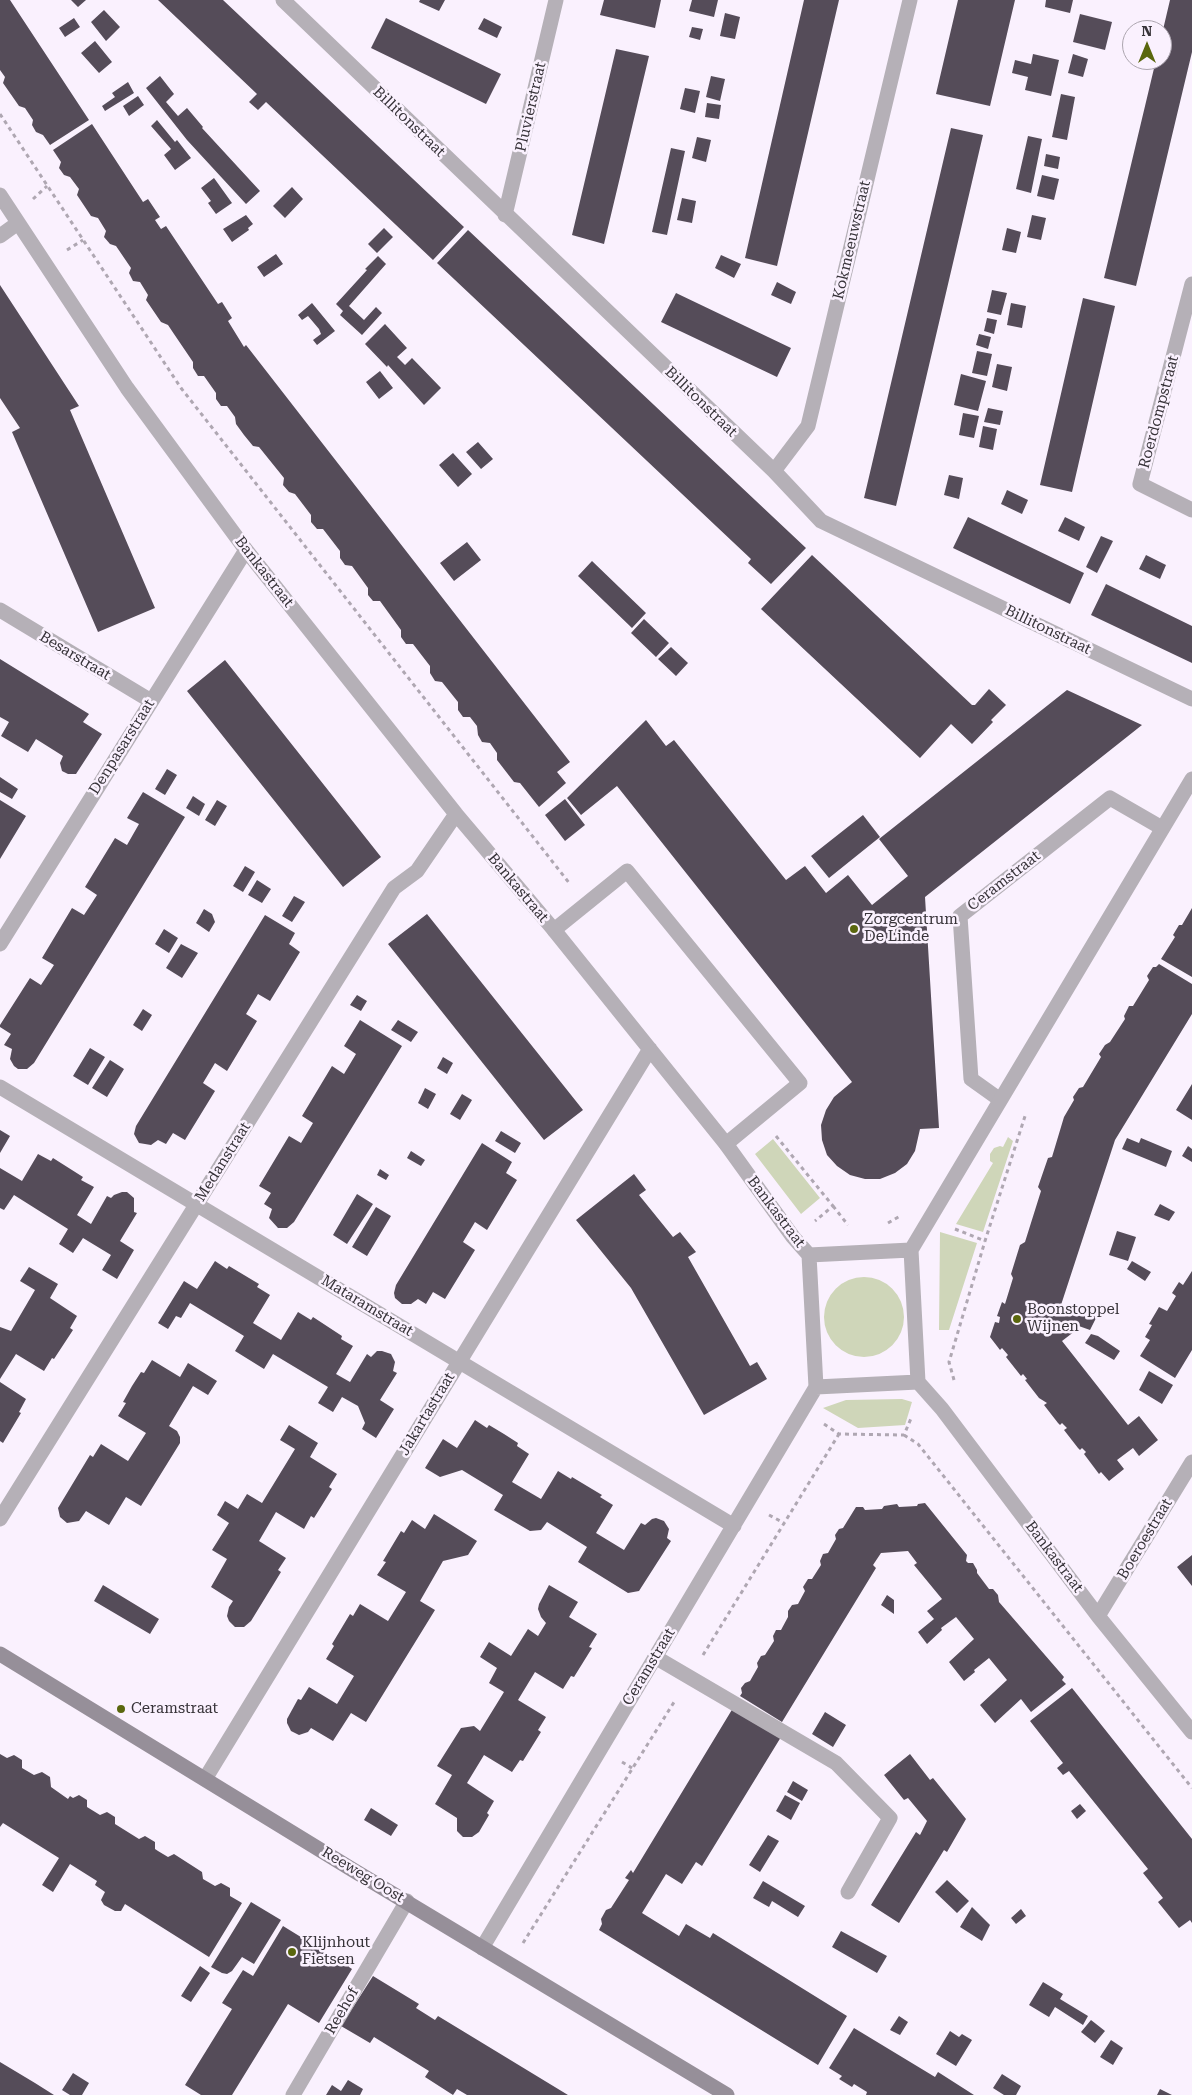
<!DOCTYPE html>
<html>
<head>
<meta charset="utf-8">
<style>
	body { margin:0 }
	#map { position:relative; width:1192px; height:2095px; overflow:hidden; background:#faf1fe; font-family:"Roboto Serif",serif }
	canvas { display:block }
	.north { position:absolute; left:1122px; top:20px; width:50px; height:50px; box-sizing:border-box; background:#faf1fe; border:1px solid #aca5af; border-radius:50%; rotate:0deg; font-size:14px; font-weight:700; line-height:20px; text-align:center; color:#373339 }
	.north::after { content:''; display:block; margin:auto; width:18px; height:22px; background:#5a670e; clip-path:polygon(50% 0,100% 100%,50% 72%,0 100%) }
</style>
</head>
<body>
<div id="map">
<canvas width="1192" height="2095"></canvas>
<div class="north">N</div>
</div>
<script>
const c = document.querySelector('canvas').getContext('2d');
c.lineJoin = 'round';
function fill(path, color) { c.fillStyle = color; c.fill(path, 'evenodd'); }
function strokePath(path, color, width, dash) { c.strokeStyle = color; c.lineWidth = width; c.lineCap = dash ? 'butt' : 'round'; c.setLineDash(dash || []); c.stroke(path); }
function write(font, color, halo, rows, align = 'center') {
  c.font = font + ' "Roboto Serif",serif'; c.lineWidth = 5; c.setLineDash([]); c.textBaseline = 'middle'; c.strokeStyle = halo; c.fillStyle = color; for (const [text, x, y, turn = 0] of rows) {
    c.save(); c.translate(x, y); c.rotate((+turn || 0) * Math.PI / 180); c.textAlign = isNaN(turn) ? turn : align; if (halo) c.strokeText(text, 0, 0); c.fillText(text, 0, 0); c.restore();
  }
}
const green = new Path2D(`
	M1008 1137 1013 1141 983 1232 956 1224 993 1163 990 1161V1154L994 1148 1000 1146 1003 1147Z
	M773 1139 820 1198 801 1214 755 1154Z
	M940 1232 977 1243 949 1330H939Z
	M824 1317a40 40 0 1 1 80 0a40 40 0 1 1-80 0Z
	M902 1399 912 1402 905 1425 858 1428 823 1408 846 1400Z`);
const building = new Path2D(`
	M0 0H10L89 120 50 145 43 135 36 132 32 125 33 120 25 108 19 106 3 83 5 77 0 70Z
	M71 0H86L78 7Z
	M158 0H223L464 227 433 260 266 102 258 110 249 102 257 94Z
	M420 0H445L439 11 419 2Z
	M604 0H661L655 28 600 15Z
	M692 0H718L714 17 689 11Z
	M804 0H839L777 266 745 258Z
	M958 0H1015L990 106 936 94Z
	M1046 0H1073L1070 13 1045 7Z
	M1170 0H1192V52L1136 286 1104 278 1156 60H1162V34Z
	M104 10 120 27 106 41 91 22Z
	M725 13 740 17 735 39 720 36Z
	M1080 14 1112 22 1105 50 1073 42Z
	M74 18 80 27 65 37 59 28Z
	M386 18 501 74 486 104 371 48Z
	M484 18 502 27 497 38 478 29Z
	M692 27 703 29 700 40 689 37Z
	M95 41 112 62 99 73 81 53Z
	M616 49 649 56 604 244 572 235Z
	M1033 54 1059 60 1051 96 1025 90 1028 77 1012 73 1015 60 1031 64Z
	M1073 54 1088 59 1083 77 1068 73Z
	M160 76 174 94 166 102 178 116 187 108 203 127 202 128 260 191 246 204 187 140 146 88Z
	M711 76 725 79 720 101 706 97Z
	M128 82 134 93 105 111 102 106 115 97 112 93Z
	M685 88 700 91 695 113 680 109Z
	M1061 94 1075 97 1067 140 1052 137Z
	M138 96 144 105 129 116 123 106Z
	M707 103 721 105 719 119 705 117Z
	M157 120 175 142 177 140 191 158 175 170 164 155 171 149 151 126Z
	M92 124 143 202 148 199 160 217 155 220 161 229 166 226 218 304 222 302 232 318 228 321 244 347 246 345 570 762 557 772 566 783 539 807 520 783 514 782 497 760V753L490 743 482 742 478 735 477 726 470 717H463L458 710V702L442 682 435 681 430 673V666L413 644H406L401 637V630L380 601H373L368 595V588L352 566 345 565 340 558V551L323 529H317L311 522V515L295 494 289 492 283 485 284 478 259 447 253 446 244 435 236 424 235 417 227 406H221L216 399V393L204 376H198L193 368V362L174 334 168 325 161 322 146 300 148 295 140 282 133 281 129 273 131 268 116 246 110 244 104 237 106 231 98 218 91 216 77 195 79 189 70 177 64 175 59 168 61 162 53 150Z
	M951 128 983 135 896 506 864 498Z
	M1028 136 1042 139 1031 193 1016 189Z
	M697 137 711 140 706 162 692 158Z
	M671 148 685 151 667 235 652 232Z
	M1046 154 1060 157 1058 169 1044 166Z
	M1042 175 1059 179 1054 200 1037 196Z
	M214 178 232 203 216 214 208 203 211 201 201 188Z
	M292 187 303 199 285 218 273 206Z
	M682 198 696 201 692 223 677 220Z
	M246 215 253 224 248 228 249 230 232 242 223 229Z
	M1032 215 1046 218 1041 240 1027 237Z
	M384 228 393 237 377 253 368 244Z
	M1007 228 1021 232 1016 253 1002 250Z
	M468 230 806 548 771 584 748 563 751 559 437 263Z
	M276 254 283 264 264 277 257 267Z
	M721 255 741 264 734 278 715 268Z
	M378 256 386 264 349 306 364 320 376 307 382 313 362 335 340 315 343 311 336 304 367 270 365 269Z
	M777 282 796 292 791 304 771 295Z
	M0 285 79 406 70 410 155 608 98 632 12 432 20 428 0 398Z
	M992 290 1007 293 1001 315 987 312Z
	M676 293 791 348 777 377 661 322Z
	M1083 298 1115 306 1072 492 1040 485Z
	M312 303 335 331 317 345 313 340 321 334 319 329 308 316 302 320 298 315Z
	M1011 303 1026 306 1022 328 1007 325Z
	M987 318 997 320 994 334 984 331Z
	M385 324 407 348 397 357 405 365 412 358 441 388 424 405 388 365 387 367 365 344Z
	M979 334 991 337 988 349 976 345Z
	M977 351 992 354 987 376 972 373Z
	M997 364 1012 367 1007 391 992 387Z
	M380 371 393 388 379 399 366 382Z
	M961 374 986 381 978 411 954 405Z
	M988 408 1003 411 1000 425 984 422Z
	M963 413 979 416 974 438 959 435Z
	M983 426 997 429 993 450 979 447Z
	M478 442 493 459 481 469 466 452Z
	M453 453 472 474 458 487 439 465Z
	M949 475 963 478 959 499 944 495Z
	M1007 490 1028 500 1022 514 1001 504Z
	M968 517 1084 573 1070 604 953 548Z
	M1065 517 1085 527 1079 541 1058 531Z
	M1101 536 1113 541 1097 573 1086 567Z
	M467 542 481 560 454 581 440 563Z
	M812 555 972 705H975L989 689 1006 705 991 720 993 722 972 744 951 724 920 758 761 609Z
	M1146 555 1166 565 1160 579 1139 569Z
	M592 561 646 613 632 628 578 576Z
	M1106 584 1192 626V663L1091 615Z
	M644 619 669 643 656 657 631 633Z
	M671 647 688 663 676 676 658 659Z
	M0 659 89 714 83 722 102 734 76 774H68L62 771 60 763 63 756 36 739 28 752 1 736 9 722 0 717Z
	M225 660 381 857 343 887 187 691Z
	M1067 690 1142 725 925 897 939 1128 920 1129 915 1151 907 1164 895 1173 880 1179H865L850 1175 837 1166 827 1155 822 1140 821 1125 826 1110 834 1097 852 1082 617 786 581 815 567 798 646 720 666 746 674 740 786 880 805 866 826 893 848 875 872 905 908 876 879 839Z
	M167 769 177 775 165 795 155 789Z
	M0 777 18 789 12 799 0 792Z
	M143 792 185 817 34 1063 27 1069H18L14 1066 10 1059 12 1049 4 1045 11 1034 0 1027V1025L30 978 41 985 54 965 42 958 72 908 84 915 97 895 85 887 115 838 127 845 139 824 127 818Z
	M193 796 205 804 199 816 186 808Z
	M565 799 585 825 565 841 545 815Z
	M0 800 26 816 0 859Z
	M217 800 227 806 215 826 205 820Z
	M863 815 880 837 829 878 811 856Z
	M245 866 255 872 243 892 233 886Z
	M257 880 271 889 262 903 248 895Z
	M294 896 305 902 292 922 282 916Z
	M1192 908V977L1161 959 1175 937 1173 935 1179 925H1182Z
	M204 909 212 914 215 922 209 932 196 923Z
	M427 914 583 1110 544 1140 388 944Z
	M265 915 295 933 289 944 300 952 270 1001 258 994 246 1014 257 1021 227 1071 215 1063 203 1083 215 1091 185 1140 173 1133 166 1144 158 1140 151 1145 139 1143 134 1134 136 1126Z
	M164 929 178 938 169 953 155 944Z
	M181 944 198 953 182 978 166 968Z
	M1159 964 1192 984V1014L1115 1140 1061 1305 1097 1316 1090 1330 1076 1325 1075 1331 1062 1341 1128 1425 1139 1416 1158 1440 1139 1456 1133 1448 1117 1460 1124 1469 1109 1481 1101 1472 1099 1474 1084 1454 1086 1452 1082 1448 1080 1450 1078 1448 1064 1430 1067 1428 1062 1423 1060 1425 1058 1423 1044 1405 1047 1403 1039 1398 1025 1380 1027 1379 1023 1374 1021 1376 1006 1357 1008 1355 1002 1348 1000 1350 990 1337 995 1322 999 1323 1000 1317 997 1316 1002 1302 1005 1304 1013 1278 1011 1274 1020 1245 1025 1242 1041 1191 1038 1187 1048 1158 1052 1157 1064 1117 1074 1100 1073 1097 1079 1088 1083 1087 1101 1057 1099 1054 1105 1045 1110 1042 1125 1019 1124 1016 1129 1006H1133L1149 980 1147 976 1153 967H1156Z
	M357 995 367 1001 361 1011 350 1005Z
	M143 1009 152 1015 142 1031 133 1025Z
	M360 1020 402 1046 294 1222 287 1228H278L269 1218 272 1209 264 1204 271 1193 259 1186 289 1136 301 1143 313 1123 302 1116 332 1066 344 1074 356 1054 344 1046Z
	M398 1020 418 1032 411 1042 391 1030Z
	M90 1048 105 1057 88 1085 73 1076Z
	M443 1057 453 1063 447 1074 437 1068Z
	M110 1060 124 1069 107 1097 92 1088Z
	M1192 1084V1120L1176 1110Z
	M425 1088 436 1094 428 1109 418 1103Z
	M462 1094 472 1100 460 1120 450 1114Z
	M0 1130 10 1136 0 1153Z
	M501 1131 521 1143 515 1153 495 1141Z
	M1127 1138 1139 1143 1141 1138 1172 1151 1166 1167 1122 1149Z
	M482 1143 512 1162 506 1173 517 1180 487 1230 475 1222 463 1242 475 1250 445 1299 433 1292 426 1304 418 1299 411 1304H402L395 1298 394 1293 396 1285Z
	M1188 1146 1192 1149V1162L1182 1156Z
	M411 1151 425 1160 421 1166 407 1158Z
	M38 1154 51 1161 53 1158 83 1177 81 1180 94 1187 77 1215 91 1224 107 1196 111 1198 114 1195 122 1192H127L134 1198V1212L137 1213 120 1241 134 1250 117 1279 102 1270 111 1255 83 1238 73 1253 59 1244 68 1229 14 1195 4 1210 0 1208V1168L22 1181Z
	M380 1169 389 1175 386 1180 377 1175Z
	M634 1174 646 1190 639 1195 673 1237 680 1232 696 1252 688 1257 750 1366 757 1362 767 1379 704 1415 631 1288 576 1220Z
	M357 1194 373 1204 347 1244 333 1235Z
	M1160 1204 1175 1212 1169 1221 1154 1215Z
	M376 1207 391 1216 367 1256 352 1247Z
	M1117 1231 1136 1237 1128 1261 1109 1255Z
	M215 1261 227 1269 229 1266 259 1284 257 1287 270 1295 253 1323 281 1340 298 1312 311 1320 313 1317 342 1336 341 1339 353 1346 336 1374 350 1382 367 1354 371 1357 377 1351H382L391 1354 395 1362 393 1371 397 1373 380 1400 394 1409 376 1438 362 1429 365 1423 358 1406 342 1397 333 1412 318 1403 328 1387 273 1354 264 1369 235 1351 244 1336 190 1303 181 1318 176 1316 168 1329 158 1323 184 1281 197 1289Z
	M1132 1261 1151 1272 1145 1281 1127 1269Z
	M29 1267 58 1284 50 1298 77 1316 70 1328 73 1330 54 1359 52 1358 44 1371 16 1354 0 1379V1327L11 1331 35 1290 20 1281Z
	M1192 1271V1350L1175 1378 1140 1356 1150 1340 1145 1337 1152 1325 1149 1324 1159 1307 1167 1311 1176 1296 1172 1293 1179 1282 1183 1285Z
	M1091 1334 1098 1336 1120 1351 1114 1360 1085 1343Z
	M152 1360 180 1377 188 1363 217 1381 208 1395 193 1386 169 1426 177 1431 180 1437V1443L141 1506 126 1497 109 1525 86 1511 79 1521 67 1523 60 1517 58 1508 90 1455 93 1457 101 1444 128 1461 146 1433 118 1416 126 1403 123 1402 132 1386 141 1372 144 1373Z
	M1149 1371 1173 1385 1162 1404 1139 1390Z
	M0 1382 26 1399 19 1412 21 1413 3 1443 0 1441Z
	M475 1420 487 1428 489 1425 504 1434 518 1443 517 1446 529 1454 512 1482 541 1499 558 1471 571 1479 572 1477 602 1495 600 1497 613 1505 596 1533 624 1550 641 1523 645 1525 652 1519 656 1518 664 1521 669 1529 667 1538 671 1541 639 1591 628 1593 578 1562 587 1547 547 1522 541 1530 530 1531 494 1510 503 1495 462 1470 440 1477 425 1468 443 1439 457 1448Z
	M289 1425 318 1443 310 1457 337 1474 329 1487 332 1489 314 1518 311 1516 304 1529 276 1512 259 1541 286 1558 278 1570 281 1572 251 1621 244 1627H235L229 1621 227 1616 229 1607 233 1601 211 1587 227 1559 212 1550 229 1523 217 1515 225 1501 238 1509 247 1494 262 1503 295 1449 280 1440Z
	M925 1503 967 1555 966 1561 968 1563H973L977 1570V1573L989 1589H993L998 1595 999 1602 1064 1677 1062 1680 1066 1684 1031 1712 1021 1699 995 1723 980 1705 1007 1680 989 1658 974 1670 975 1672 964 1681 949 1662 974 1639 956 1617 941 1628 942 1630 927 1644 918 1632 934 1619 927 1611 942 1599 914 1565 917 1563 908 1551 881 1553 873 1565 876 1568 782 1722 740 1696 742 1693 741 1688 745 1683 750 1681 758 1667 757 1663 761 1656 765 1655 774 1641 773 1636 776 1630H781L788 1617V1611L792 1605 798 1604 805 1591 803 1587 808 1579H812L821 1565 820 1561 823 1554 828 1553 836 1539 835 1535 839 1529 843 1528 856 1507H863L865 1510 882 1509 884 1506 897 1504 899 1507 917 1506 918 1504Z
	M434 1514 477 1541 468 1555 443 1561 420 1601 435 1610 366 1722 351 1713 333 1741 311 1728 308 1732 299 1735 291 1731 287 1723V1719L298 1699 301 1700 309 1687 337 1704 354 1676 326 1659 334 1646 332 1644 350 1614 353 1616 360 1604 388 1621 406 1592 377 1575 386 1562 383 1561 401 1531 404 1533 412 1520 425 1529Z
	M1192 1555V1586L1177 1567Z
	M103 1585 159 1619 150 1634 94 1601Z
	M549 1585 578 1602 569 1617 597 1634 589 1647 592 1648 574 1677 571 1676 563 1689 535 1672 518 1700 546 1717 538 1730 541 1732 523 1761 520 1760 512 1772 484 1755 467 1783 494 1801 487 1813 489 1815 479 1832 472 1837H463L457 1831V1818L435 1804 452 1775 437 1766 461 1728 474 1726 480 1731 504 1692 489 1683 497 1668 480 1657 489 1642 511 1656 528 1629 538 1636 546 1623 541 1617 538 1609 539 1604Z
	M887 1595 894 1600V1614L881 1605Z
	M1072 1688 1192 1839V1923L1190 1920 1179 1928 1158 1902 1163 1898 1143 1873 1148 1869 1069 1771 1063 1775 1057 1768 1063 1763 1030 1721Z
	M733 1708 781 1737 702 1866 696 1862 682 1884 666 1874 642 1913 679 1936 686 1924 710 1938 713 1933 847 2016 818 2065 599 1930 602 1924 601 1919 606 1910 611 1908 629 1880 625 1878 631 1870 633 1873Z
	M825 1712 846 1725 833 1747 812 1734Z
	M0 1754 7 1758 14 1755 22 1760V1768L34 1775 42 1772 50 1777 51 1787 68 1799 70 1796 73 1798 79 1795 87 1800V1807L100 1815 107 1812 115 1817V1824L139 1839 145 1836 155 1842V1849L158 1851 168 1857 174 1854 202 1872 203 1879 215 1886 221 1883 230 1888V1896L242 1903 209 1957 125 1904 121 1911H115L104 1905 101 1900 105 1892 95 1885 97 1881 70 1864 53 1892 42 1885 59 1858 3 1823 0 1827Z
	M910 1754 930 1780 933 1778 966 1819 947 1852 944 1850 899 1923 871 1905 916 1832 920 1835 927 1821 908 1798 904 1800 884 1775Z
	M793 1781 808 1790 802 1801 787 1792Z
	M785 1795 800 1803 791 1820 776 1811Z
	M1080 1804 1086 1811 1077 1819 1071 1811Z
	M371 1808 398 1825 391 1836 364 1820Z
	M768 1835 779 1841 760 1872 749 1865Z
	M947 1880 969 1901 957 1913 935 1892Z
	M763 1881 805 1906 798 1917 772 1901 769 1907 753 1898Z
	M251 1902 281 1920 254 1964 242 1957 232 1971 227 1974 222 1973 211 1967Z
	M972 1907 990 1925 982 1941 960 1927Z
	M1021 1909 1026 1916 1016 1924 1011 1918Z
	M283 1926 335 1958 341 1957 349 1962V1967L352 1969 319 2023 288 2004 232 2095H201L185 2085 232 2009 222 2003 243 1970 253 1976Z
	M841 1931 887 1956 877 1973 832 1947Z
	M200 1966 210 1973 191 2002 181 1996Z
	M373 1976 419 2004 416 2008 435 2020 438 2016 568 2095H467L457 2089 453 2095 425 2077 429 2071 374 2037 370 2043 341 2026Z
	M1043 1982 1063 1994 1060 1999 1088 2016 1083 2025 1055 2007 1049 2017 1029 2005Z
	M899 2016 908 2022 900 2035 890 2030Z
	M1091 2020 1105 2031 1095 2043 1081 2032Z
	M854 2028 935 2077 938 2072 974 2095H866L867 2092 854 2084 852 2087 839 2079 842 2076 829 2068Z
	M950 2031 959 2037 962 2034 972 2040 956 2066 936 2054Z
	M1111 2040 1123 2048 1113 2065 1100 2057Z
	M0 2062 35 2083 54 2095H0Z
	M73 2073 89 2083 82 2095H70L62 2090Z
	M1002 2074 1021 2086 1016 2095H1004L993 2088Z
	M348 2080 363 2089 360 2095H326L332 2085 341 2091Z
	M1160 2089 1172 2095H1157Z`);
const path = new Path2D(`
	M0 114 181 388 570 884
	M33 199 47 186
	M67 250 83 240
	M776 1136 833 1206 815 1221
	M833 1206 848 1225
	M888 1223 900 1216
	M955 1229 985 1241
	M954 1380 949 1362 985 1241 1026 1113
	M824 1424 839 1434 904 1435 912 1416
	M904 1435 918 1444 1192 1788
	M769 1515 784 1523
	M703 1655 839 1434
	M622 1762 632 1768
	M523 1943 676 1699`);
const lane = new Path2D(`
	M554 930 627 871 800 1083 726 1144
	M999 1099 971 1079 960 916 1110 798 1162 828
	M655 1657 836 1763 890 1818 848 1892`);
const street = new Path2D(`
	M283 0 774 471 821 521 1192 699
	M0 195 127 388 246 550 456 814 554 930 726 1144 793 1237 809 1255
	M505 215 556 0
	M0 236 18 223
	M1192 284 1140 484 1192 510
	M774 471 808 426 910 0
	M0 610 151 701
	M0 944 246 550
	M0 1087 734 1526
	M911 1250 1192 779
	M911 1250 918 1382
	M809 1255 816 1387
	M809 1255 911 1250
	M918 1382 942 1409 1098 1616 1192 1732
	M816 1387 918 1382
	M0 1519 394 888 417 871 456 814
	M1098 1616 1192 1462
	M205 1779 650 1049
	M482 1948 816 1387
	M293 2095 407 1901`);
const secondary = new Path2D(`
	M0 1654 353 1870 727 2095`);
const markers = [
	[854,929,5,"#5a670e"],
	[1017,1319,5,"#5a670e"],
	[121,1709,5,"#5a670e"],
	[292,1952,5,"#5a670e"]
];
const streetNames = [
	["Pluvierstraat",531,107,-77],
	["Billitonstraat",409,122,44],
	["Kokmeeuwstraat",852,240,-77],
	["Billitonstraat",701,402,44],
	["Roerdompstraat",1159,412,-75],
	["Bankastraat",264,572,52],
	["Billitonstraat",1048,630,26],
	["Besarstraat",75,656,31],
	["Denpasarstraat",122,747,-58],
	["Ceramstraat",1004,881,-38],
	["Bankastraat",518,888,50],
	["Medanstraat",223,1162,-58],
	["Bankastraat",776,1212,53],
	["Mataramstraat",367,1306,31],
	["Jakartastraat",427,1414,-59],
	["Boeroestraat",1145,1539,-59],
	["Bankastraat",1054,1557,53],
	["Ceramstraat",649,1667,-59],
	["Reeweg Oost",363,1875,31],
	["Reehof",342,2011,-60]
];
const poiNames = [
	["Zorgcentrum",864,920],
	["De Linde",864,937],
	["Boonstoppel",1027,1310],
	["Wijnen",1027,1327],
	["Ceramstraat",131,1709],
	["Klijnhout",302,1943],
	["Fietsen",302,1960]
];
fill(green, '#cfd6b9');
fill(building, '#554c59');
strokePath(path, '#afa7b2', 3, [4, 4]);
strokePath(lane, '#b5b0b7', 15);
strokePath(street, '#b5b0b7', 15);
strokePath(secondary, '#968f99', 15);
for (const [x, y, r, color] of markers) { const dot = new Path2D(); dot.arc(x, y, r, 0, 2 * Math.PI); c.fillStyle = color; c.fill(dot); strokePath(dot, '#faf1fe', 2); }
write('15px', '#373339', '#faf1fe', streetNames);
write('15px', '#373339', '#faf1fe', poiNames, 'left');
</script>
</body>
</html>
